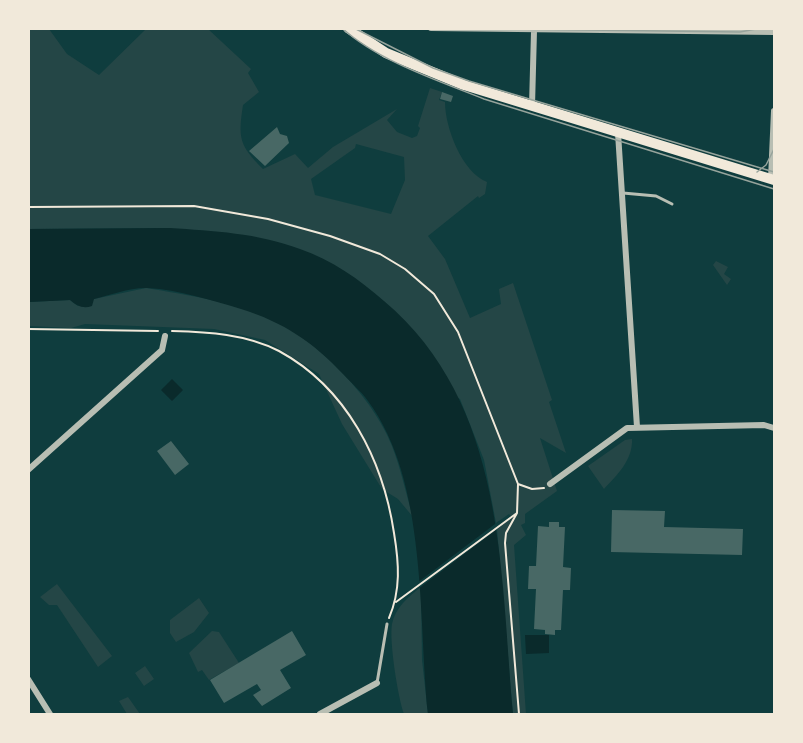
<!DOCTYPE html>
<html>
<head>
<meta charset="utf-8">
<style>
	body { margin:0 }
	#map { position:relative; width:803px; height:743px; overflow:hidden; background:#0f3d3e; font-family:Montserrat,sans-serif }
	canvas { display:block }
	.frame { position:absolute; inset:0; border:30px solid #f1e9da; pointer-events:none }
</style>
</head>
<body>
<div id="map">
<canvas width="803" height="743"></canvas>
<div class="frame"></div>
</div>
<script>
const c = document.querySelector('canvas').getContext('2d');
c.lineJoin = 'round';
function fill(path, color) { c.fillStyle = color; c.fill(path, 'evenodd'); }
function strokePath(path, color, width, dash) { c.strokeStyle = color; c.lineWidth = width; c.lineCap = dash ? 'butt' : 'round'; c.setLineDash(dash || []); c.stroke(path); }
const green = new Path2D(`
	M28 29H49L67 54 99 75 146 29H208L251 69 248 73 259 92 243 105C238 138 239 145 263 169L295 154 308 168 333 147 397 109 387 120 397 132 412 138 417 136 420 128 418 126 430 88 442 92 439 100 445 102C445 128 462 172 487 182L485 194 479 198 478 196 428 236 445 259 470 318 501 304 499 289 513 283 552 400 549 402 566 453 540 438 557 491 525 514V523L521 525 526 535 514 545 526 714H513L497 529 512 517 509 514 496 523 484 460 460 399 170 228 29 229ZM356 144 404 157 405 180 391 214 315 195 311 179 355 148Z
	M716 261 728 267 724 274 731 279 727 285 713 265Z
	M146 288C187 295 232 301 271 319 318 340 374 399 392 446 401 469 406 494 413 517L398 499 382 489 342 424 319 374 265 340 214 329 85 324 71 328 29 326 28 302 70 300 78 306 94 299Z
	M632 439C633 460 617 475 604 489L588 466 625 440Z
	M57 584 112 656 98 667 57 605H49L40 597Z
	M421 587 422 660 428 714H404C398 698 389 641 392 624 395 608 408 597 421 587Z
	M199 598 209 613 194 632 176 642 170 633V620Z
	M212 631 219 632 239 663 209 680 202 670 198 672 189 653Z
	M145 666 154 679 144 686 135 673Z
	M128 697 140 714H127L119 701Z`);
const water = new Path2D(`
	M170 228C213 231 258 233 300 249 332 260 359 279 384 301 506 404 500 569 513 714H428C418 618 428 482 368 401 361 391 351 383 343 374 313 342 283 322 241 309 211 300 179 290 148 288 131 287 110 295 94 299L92 306C83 309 77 306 70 300L29 302 28 229Z
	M172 379 183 390 172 401 161 390Z
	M525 635H549V653L526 654Z`);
const pier = new Path2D(`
	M499 521 500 527 418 589 417 583Z`);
const building = new Path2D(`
	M442 92 453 96 451 102 440 99Z
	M277 127 280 134 287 136 289 143 265 166 249 151Z
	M171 441 189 464 175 475 157 451Z
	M612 510 665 511 664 527 743 529 742 555 611 552Z
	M549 522H559V527H565L563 567 571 568 570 590H563L561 630H555V635L545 634V630L534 629 536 589H528L529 566H536L538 526 549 527Z
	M292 631 306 655 280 670 291 688 262 706 253 695 261 690 257 684 224 703 210 680Z`);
const path = new Path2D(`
	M28 207 194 206 268 219 330 236 380 254 405 269 434 294 458 332 518 484 517 513 506 533 505 543 519 714
	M28 329 158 331
	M172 331C208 332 246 334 279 351 347 388 383 460 394 533 399 563 401 590 389 618
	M518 484 532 489 544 488
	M396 602 517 513`);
const service = new Path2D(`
	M623 193 656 196 672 204
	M377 683 387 624`);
const minor = new Path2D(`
	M431 28 774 32
	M532 106 534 31
	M618 133 637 427
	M771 179 774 111
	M28 470 162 350 165 336
	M550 484 627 428 764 425 774 428
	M28 679 50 714
	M320 714 377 683`);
const primary = new Path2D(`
	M348 28 386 53 464 85 774 180`);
const tram = new Path2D(`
	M342 28C378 61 439 81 484 99L774 189
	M354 28 433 68 469 81 774 172
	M431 28 740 32 761 28
	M757 172 766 165 774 149`);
fill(green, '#244646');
fill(water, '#0a2a2b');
fill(pier, '#0f3d3e');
fill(building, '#486865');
strokePath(path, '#f1e9da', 2);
strokePath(service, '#b8beb3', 3);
strokePath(minor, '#b8beb3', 6);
strokePath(primary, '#f1e9da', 10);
strokePath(tram, '#97a49c', 1.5);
</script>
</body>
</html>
